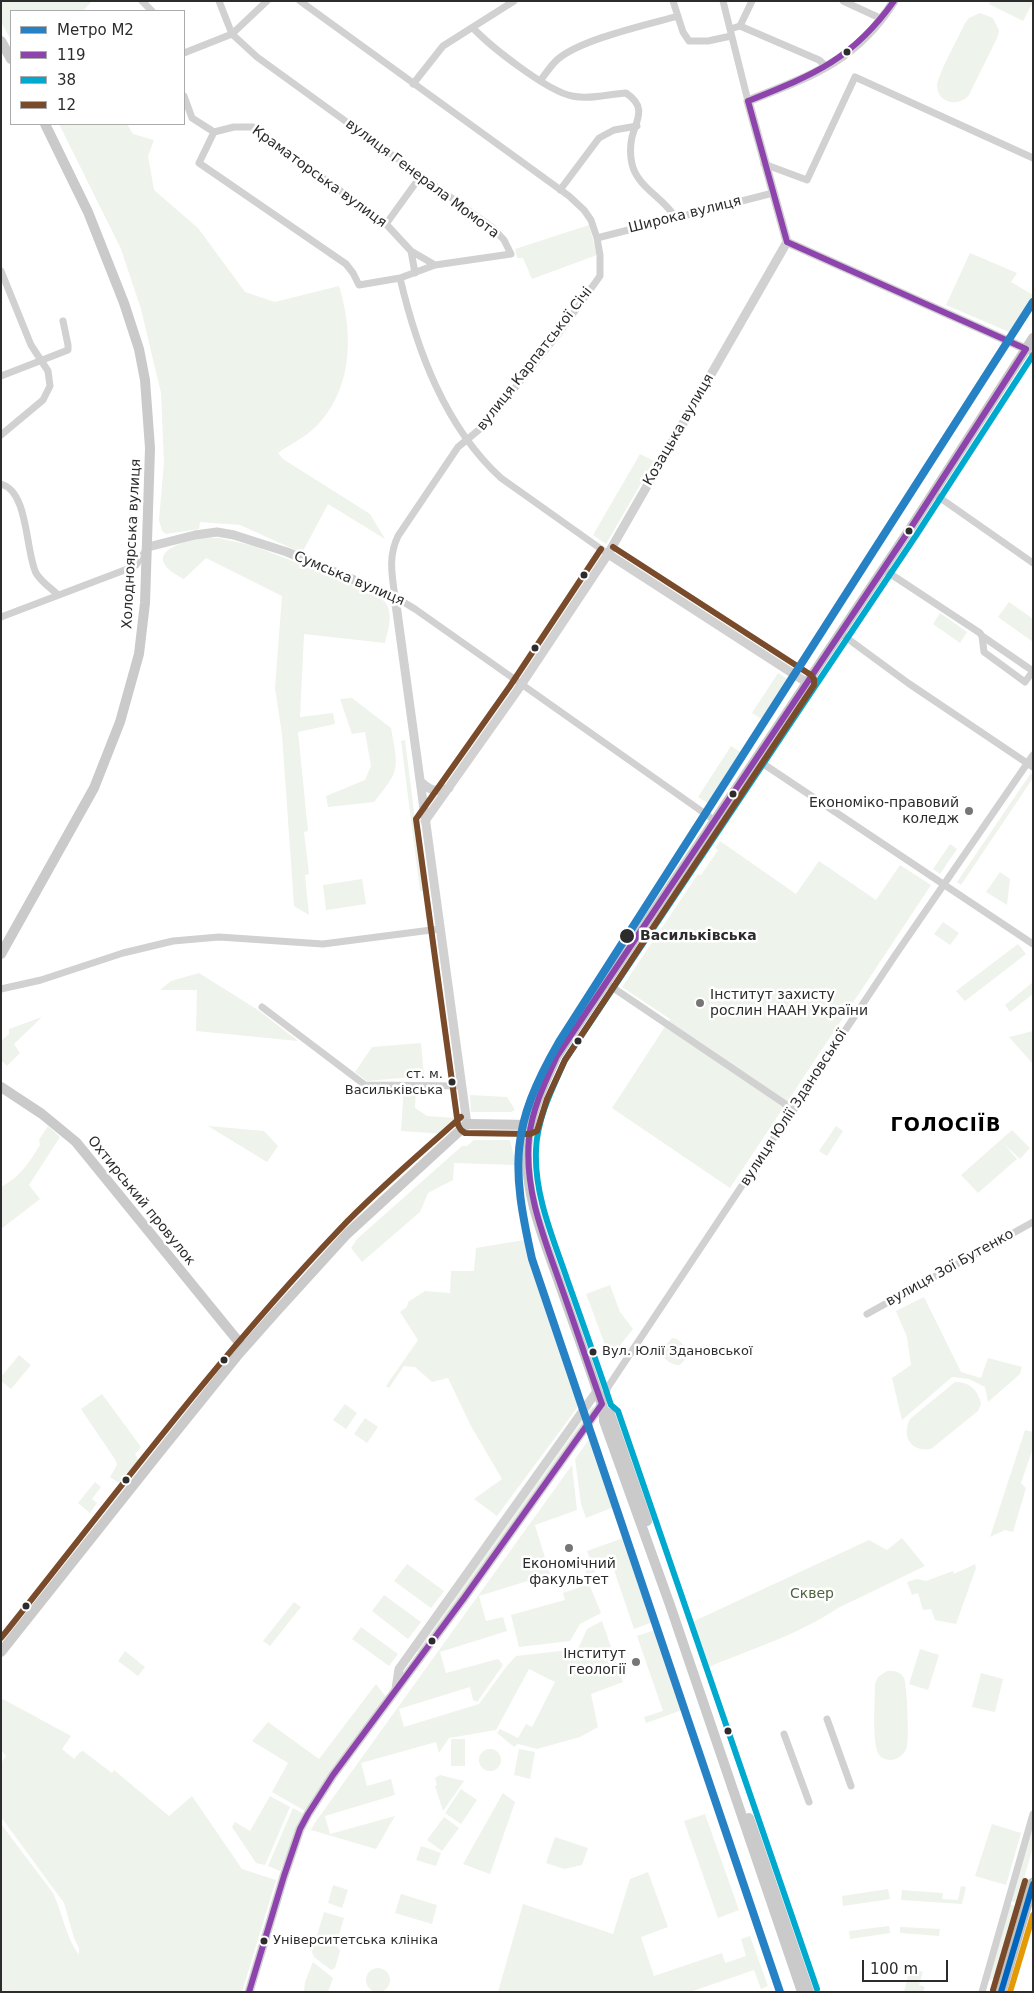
<!DOCTYPE html>
<html>
<head>
<meta charset="utf-8">
<style>
	body { margin:0 }
	#map { position:relative; width:1034px; height:1993px; overflow:hidden; background:#fff; font-family:"DejaVu Sans",sans-serif }
	canvas { display:block }
	.frame { position:absolute; inset:0; border:2px solid #2c2c2c; pointer-events:none }
	.legend { position:absolute; left:10px; top:10px; width:175px; height:115px; box-sizing:border-box; background:#fff; border:1px solid #ababab; margin:0; padding:6px 9px; list-style:none; font-size:15px; color:#2c2c2c }
	.legend li { display:flex; align-items:center; gap:10px; height:25px }
	.legend b { width:25px; border:1px solid #ababab }
	.scale { position:absolute; left:862px; top:1960px; width:86px; height:22px; box-sizing:border-box; border:2px solid #2c2c2c; border-top:0; padding-left:6px; font-size:15px; line-height:18px; white-space:nowrap; color:#2c2c2c; -webkit-text-stroke:4px #fff; paint-order:stroke }
</style>
</head>
<body>
<div id="map">
<canvas width="1034" height="1993"></canvas>
<div class="frame"></div>
<ul class="legend">
<li><b style="height:6px;background:#2782c5"></b>Метро M2</li>
<li><b style="height:6px;background:#8e44ad"></b>119</li>
<li><b style="height:6px;background:#00a9ce"></b>38</li>
<li><b style="height:6px;background:#7a4b2a"></b>12</li>
</ul>
<div class="scale">100 m</div>
</div>
<script>
const c = document.querySelector('canvas').getContext('2d');
c.lineJoin = 'round';
function fill(path, color) { c.fillStyle = color; c.fill(path, 'evenodd'); }
function strokePath(path, color, width, dash) { c.strokeStyle = color; c.lineWidth = width; c.lineCap = dash ? 'butt' : 'round'; c.setLineDash(dash || []); c.stroke(path); }
function write(font, color, halo, rows, align = 'center') {
  c.font = font + ' "DejaVu Sans",sans-serif'; c.lineWidth = 5; c.setLineDash([]); c.textBaseline = 'middle'; c.strokeStyle = halo; c.fillStyle = color; for (const [text, x, y, turn = 0] of rows) {
    c.save(); c.translate(x, y); c.rotate((+turn || 0) * Math.PI / 180); c.textAlign = isNaN(turn) ? turn : align; if (halo) c.strokeText(text, 0, 0); c.fillText(text, 0, 0); c.restore();
  }
}
const green = new Path2D(`
	M1 1H92L83 11H11V40L1 22Z
	M990 1H1033V2L1023 21 989 4Z
	M980 13 993 18 999 31 997 38 969 95C959 107 939 104 937 87 936 77 960 35 965 23L969 18Z
	M59 124H127L133 134 154 140 148 156 154 190 198 228 245 292 275 302 339 286C353 331 353 384 321 421 310 435 292 443 278 453L283 459 370 514 385 539 328 504 302 553 240 525 200 522 199 529 166 534 162 531 159 520 164 462 161 393 141 309 121 249Z
	M589 225 597 255 532 279 523 258H517L515 249Z
	M970 253 1017 273 1011 282 1033 295V309L1016 335 946 305Z
	M640 454 654 461 606 544 593 535Z
	M219 538 254 546 369 591C373 594 380 596 383 600 395 611 388 630 385 643L304 634 300 717 333 713 335 724 298 732 308 831 304 832 309 874 305 875 309 915 294 906 282 734 275 688 282 596 206 558 184 579C147 560 164 547 195 539 202 537 211 538 219 538Z
	M1009 602 1033 619V642L998 617Z
	M940 613 967 632 960 643 933 624Z
	M778 673 789 680 763 720 752 713Z
	M352 698 391 728C398 769 401 769 374 802L328 807 326 796 365 780 371 766 365 732 352 734 340 699Z
	M405 740 424 891H420L401 741Z
	M731 746 742 753 709 804 698 797Z
	M1031 773 1033 778 961 885 957 882Z
	M720 841 796 894 819 861 876 900 900 865 931 885 730 1188 612 1108 670 1019 622 987 698 874 701 875 718 850 715 848Z
	M950 844 957 849 940 874 933 869Z
	M1000 872 1010 879 1007 905 986 892Z
	M362 879 366 904 326 910 323 885Z
	M943 922 959 933 950 945 934 934Z
	M1018 944 1026 954 965 1001 956 991Z
	M199 973 258 1010 298 1041 196 1031 197 990H160L171 981Z
	M1033 982V994L1010 1012 1005 1005Z
	M42 1017 14 1044 20 1053 7 1066 1 1060V1041L9 1034V1029Z
	M1033 1031V1064L1009 1037Z
	M421 1043 424 1076 367 1081 355 1072 372 1047Z
	M404 1086H416L415 1108 427 1116 457 1118 456 1122 444 1134 401 1131Z
	M470 1095 507 1097 515 1110 511 1112H471Z
	M48 1126 60 1137 29 1185 40 1199 1 1229V1187C20 1177 29 1163 40 1145L39 1140Z
	M208 1126 264 1131 278 1146 267 1162Z
	M836 1126 843 1131 827 1156 819 1151Z
	M1012 1130 1030 1148 1020 1159 1004 1144 1017 1159 978 1193 961 1175Z
	M474 1140H510L516 1165 454 1163 453 1180 428 1193 420 1212 362 1262 351 1248 357 1239 462 1146H467Z
	M530 1239 534 1258 581 1391 577 1408 497 1516 474 1499 502 1479 471 1426 448 1378 432 1382 415 1367 404 1366 389 1388 386 1386 418 1340 400 1312 407 1307 408 1302 425 1291 450 1293 451 1271H474L476 1248Z
	M610 1285 620 1312 633 1329 610 1358 586 1294Z
	M924 1297 961 1372 981 1378 988 1358 1022 1367 1020 1374 988 1402 985 1387 969 1379 952 1377 902 1420 892 1378 911 1365 907 1337 896 1311Z
	M672 1338 677 1339 689 1350V1355L680 1365C673 1366 665 1360 662 1354L664 1347Z
	M19 1355 31 1365 11 1389 1 1381V1377Z
	M955 1382C969 1382 978 1389 981 1404L978 1411 931 1449C911 1452 901 1437 910 1419Z
	M102 1394 141 1447 135 1454 138 1460 119 1483 110 1477 117 1465 116 1461 81 1409Z
	M345 1404 357 1413 346 1429 333 1420Z
	M592 1407 595 1408 420 1654 416 1651Z
	M365 1418 378 1427 367 1443 354 1434Z
	M1025 1430 1033 1432V1448L1021 1483 1026 1488 1013 1532 1005 1530 990 1537Z
	M595 1431 619 1505 586 1518 581 1504 575 1459Z
	M572 1465 577 1510 535 1525 550 1574 479 1596 486 1621 503 1617 507 1631 440 1652 446 1673 498 1659 503 1665 477 1702 473 1700 470 1687 399 1709 404 1727 479 1704 506 1667 516 1656 578 1649 587 1629 602 1621 623 1682 591 1694 598 1727 580 1737 537 1749 518 1744 514 1747 497 1733 500 1729 518 1738 526 1724 532 1727 555 1682 529 1669 496 1730 449 1738 439 1753 436 1742 361 1763 367 1786 391 1779 395 1795 325 1816 330 1834 395 1816 376 1849 311 1830 314 1824Z
	M95 1482 101 1487 92 1499 97 1503 90 1513 78 1503Z
	M629 1536 658 1620 634 1629 612 1564 595 1570V1572L587 1575 583 1562 590 1559 587 1551Z
	M902 1538 925 1566 838 1608C800 1634 749 1650 706 1668L690 1623 869 1540 887 1550Z
	M407 1564 444 1591 431 1608 394 1581Z
	M975 1564 976 1568 956 1624 935 1620 931 1609 923 1610 918 1593 912 1595 907 1582 917 1579 926 1581 953 1571 954 1574Z
	M589 1584 601 1613 580 1624 570 1641 519 1647 511 1615 565 1600 563 1593Z
	M384 1595 421 1622 408 1639 372 1611Z
	M294 1602 301 1607 270 1646 263 1641Z
	M361 1627 398 1654 389 1666 352 1639Z
	M661 1628 688 1708 646 1723 644 1717 663 1711 637 1636Z
	M920 1649 939 1655 928 1690 909 1684Z
	M125 1651 145 1667 138 1676 118 1661Z
	M887 1671C895 1671 900 1671 904 1678 907 1684 909 1738 907 1746 905 1759 885 1766 878 1753 872 1740 875 1700 875 1684L878 1677Z
	M981 1673 1003 1679 995 1712 972 1707Z
	M376 1684 387 1698 305 1811 272 1792 288 1763 252 1741 268 1722 319 1759Z
	M1 1698 71 1736 62 1749 74 1759 80 1752 83 1751 112 1773 114 1770 169 1816 192 1796 242 1869 276 1880 242 1992H1V1824L53 1893C63 1914 65 1936 79 1955V1948L74 1938 64 1903 1 1817V1763L6 1756 1 1750Z
	M451 1739H465V1766H451Z
	M479 1760a11 11 0 1 1 22 0a11 11 0 1 1-22 0Z
	M519 1749 535 1752 530 1779 514 1775Z
	M440 1775 464 1781 443 1811 435 1786 437 1785 435 1778Z
	M461 1789 477 1800 461 1824 445 1813Z
	M503 1793 515 1802 490 1874 463 1864Z
	M270 1796 290 1807 265 1865 256 1863 232 1827 235 1822 250 1831Z
	M293 1808 304 1814 280 1871 268 1866Z
	M705 1814 739 1910 718 1918 684 1821Z
	M444 1817 459 1828 442 1851 427 1840Z
	M992 1824 1021 1833 1006 1885 975 1876Z
	M1031 1831 1033 1832V1847L1017 1903 1010 1901Z
	M555 1837 588 1848 582 1865 564 1869 546 1863Z
	M421 1846 441 1853 436 1866 416 1860Z
	M648 1872 668 1927 641 1937 654 1976 722 1953 725 1963 746 1956 741 1939 750 1936 768 1986 761 1989 754 1970 690 1992H498L523 1904 613 1934 630 1879Z
	M333 1885 348 1890 342 1908 328 1903Z
	M961 1886 966 1887 962 1904 901 1900 902 1890 943 1893 942 1899 958 1900Z
	M888 1889 890 1899 843 1906 842 1896Z
	M401 1894 437 1905 432 1924 395 1913Z
	M1009 1904 1016 1906 995 1978 986 1982Z
	M324 1912 344 1918 336 1944 340 1951 335 1968 331 1970 314 1957 312 1952Z
	M889 1926 890 1933 850 1939 849 1931Z
	M900 1927 940 1929 939 1936 900 1933Z
	M313 1962 333 1978 328 1992H304L305 1982Z
	M366 1980a12 12 0 1 1 24 0a12 12 0 1 1-24 0Z
	M910 1968 923 1972 919 1985 925 1987 923 1992H904Z`);
const minor = new Path2D(`
	M142 1 152 11
	M300 1 569 196 584 210 591 220 597 238 600 255V276L559 333 486 424 458 447 398 536C388 557 392 575 395 597L415 609 714 820
	M673 1 683 32 689 41H708L731 36
	M723 1 748 101
	M843 1 882 19
	M740 26 752 1
	M473 28C491 47 547 91 572 96 589 100 609 94 626 93 647 107 637 119 632 137 630 146 630 155 632 164 637 187 664 198 675 217
	M730 29 740 26 819 60 827 67
	M184 53 232 34 267 1
	M541 80C546 73 551 65 558 59 582 39 646 25 678 16
	M413 84 443 46 514 1
	M184 96 192 118 214 132 234 127H253L386 224 411 251 415 273
	M214 132 199 163 346 264 353 273 359 285 400 278 435 265 511 254 504 240 493 228 257 57 232 34 219 1
	M764 164 807 180 855 77 1033 158
	M560 190 599 138 614 130 637 126
	M386 224 420 177
	M597 238 773 193
	M411 251 435 265
	M1 271 31 345 48 371 50 386 43 400 1 435
	M400 278C417 350 445 427 501 478L608 554
	M1026 349 1033 353
	M1 376 68 350V345L63 321
	M1 484C29 492 25 550 36 573 41 582 51 588 58 595
	M933 493 1033 563
	M883 569 980 633 982 636 984 652 1025 682 1033 671
	M1 617 130 568 136 565 146 550
	M840 633 908 683 1033 767
	M982 636 1033 671
	M756 759 1033 944
	M606 983 794 1110
	M1 989 41 980 123 953 173 941 219 937 323 944 439 929
	M262 1007 365 1085 462 1086
	M867 1314 1033 1222
	M602 1404 608 1387 896 954 1033 755
	M827 1719 851 1786
	M784 1734 809 1802
	M982 1992 1033 1814`);
const tertiary = new Path2D(`
	M787 242 1026 349
	M148 547 195 535 217 532 234 535 287 552 395 597 467 1124
	M608 554 806 682
	M420 781C429 790 436 793 449 788
	M425 821 517 691 608 554 787 242 748 101C811 76 856 61 894 1
	M396 1689 399 1669 597 1391
	M249 1992 284 1876 300 1829 308 1814 333 1775 464 1598 602 1404`);
const secondary = new Path2D(`
	M1 41 11 59
	M1 954 94 788 120 722 139 654 145 603 150 448 145 380 139 349 124 303 88 212 45 124
	M1 1087 42 1114 76 1142 238 1341 245 1347
	M604 1411 610 1414 647 1521
	M1 1652 159 1453 237 1356 276 1312 347 1234 467 1124 530 1125
	M749 1818 809 1992
	M802 1992 670 1605 604 1421V1411C590 1368 574 1325 559 1282 544 1239 525 1196 527 1149 529 1116 543 1086 557 1056L910 529 1033 338`);
const trunk = new Path2D(`
	M1001 1992 1033 1883`);
const bus1 = new Path2D(`
	M748 101C813 75 852 60 894 1
	M748 101 787 242
	M787 242 1026 349
	M249 1992 284 1876 300 1829 308 1814 333 1775 464 1598 602 1404C588 1365 575 1325 561 1286 544 1238 524 1190 529 1138 532 1109 545 1082 557 1056L910 529 1026 349`);
const bus2 = new Path2D(`
	M817 1989 618 1411 611 1405C597 1363 582 1321 567 1279 553 1238 534 1195 536 1150 537 1119 552 1089 565 1060L917 534 1033 355`);
const bus3 = new Path2D(`
	M601 549 510 686 416 819 458 1125 461 1130 465 1133 530 1134 537 1131 547 1099 565 1060 814 685V679L811 675 613 547
	M1 1638C111 1500 217 1358 339 1230 377 1190 420 1154 461 1117
	M993 1990 1025 1881`);
const bus4 = new Path2D(`
	M1001 1992 1033 1884`);
const bus5 = new Path2D(`
	M1010 1992 1033 1915`);
const metro1 = new Path2D(`
	M780 1992 532 1259C511 1165 510 1127 559 1042L1033 302`);
const markers = [
	[847,52,4.5,"#2c2c2c"],
	[909,531,4.5,"#2c2c2c"],
	[584,575,4.5,"#2c2c2c"],
	[535,648,4.5,"#2c2c2c"],
	[733,794,4.5,"#2c2c2c"],
	[969,811,5,"#767676"],
	[627,936,8,"#2c2c2c"],
	[700,1003,5,"#767676"],
	[578,1041,4.5,"#2c2c2c"],
	[452,1082,4.5,"#2c2c2c"],
	[593,1352,4.5,"#2c2c2c"],
	[224,1360,4.5,"#2c2c2c"],
	[126,1480,4.5,"#2c2c2c"],
	[569,1548,5,"#767676"],
	[26,1606,4.5,"#2c2c2c"],
	[432,1641,4.5,"#2c2c2c"],
	[636,1662,5,"#767676"],
	[728,1731,4.5,"#2c2c2c"],
	[264,1941,4.5,"#2c2c2c"]
];
const busNames = [
	["ст. м.",443,1075,"right"],
	["Васильківська",443,1091,"right"],
	["Вул. Юлії Здановської",602,1352],
	["Університетська клініка",273,1941]
];
const streetNames = [
	["Краматорська вулиця",319,177,36],
	["вулиця Генерала Момота",422,179,37],
	["Широка вулиця",685,215,-14],
	["вулиця Карпатської Січі",535,359,-52],
	["Козацька вулиця",679,430,-60],
	["Холодноярська вулиця",132,544,-87],
	["Сумська вулиця",349,579,23],
	["вулиця Юлії Здановської",794,1108,-57],
	["Охтирський провулок",141,1201,51],
	["вулиця Зої Бутенко",950,1268,-29]
];
const poiNames = [
	["Економіко-правовий",959,803],
	["коледж",959,819],
	["Інститут захисту",710,995,"left"],
	["рослин НААН України",710,1011,"left"],
	["Економічний",569,1564,"center"],
	["факультет",569,1580,"center"],
	["Інститут",626,1654],
	["геології",626,1670]
];
const stopNames = [
	["Васильківська",640,936]
];
const parkNames = [
	["Сквер",812,1594]
];
const districtNames = [
	["ГОЛОСІЇВ",946,1126]
];
fill(green, '#eef3eb');
strokePath(minor, '#d1d1d1', 7);
strokePath(tertiary, '#d1d1d1', 9);
strokePath(secondary, '#cacaca', 10);
strokePath(trunk, '#c1c1c1', 11);
strokePath(bus1, '#8e44ad', 6);
strokePath(bus2, '#00a9ce', 6);
strokePath(bus3, '#7a4b2a', 6);
strokePath(bus4, '#0065bd', 6);
strokePath(bus5, '#e39a04', 6);
strokePath(metro1, '#2782c5', 8);
for (const [x, y, r, color] of markers) { const dot = new Path2D(); dot.arc(x, y, r, 0, 2 * Math.PI); c.fillStyle = color; c.fill(dot); strokePath(dot, '#fff', 2); }
write('13px', '#2c2c2c', '#fff', busNames, 'left');
write('14px', '#2c2c2c', '#fff', streetNames);
write('14px', '#2c2c2c', '#fff', poiNames, 'right');
write('bold 14px', '#2c2c2c', '#fff', stopNames, 'left');
write('14px', '#4d643d', '#fff', parkNames);
c.letterSpacing = '1px';
write('bold 19px', '#000', '#fff', districtNames);
c.letterSpacing = '0px';
</script>
</body>
</html>
